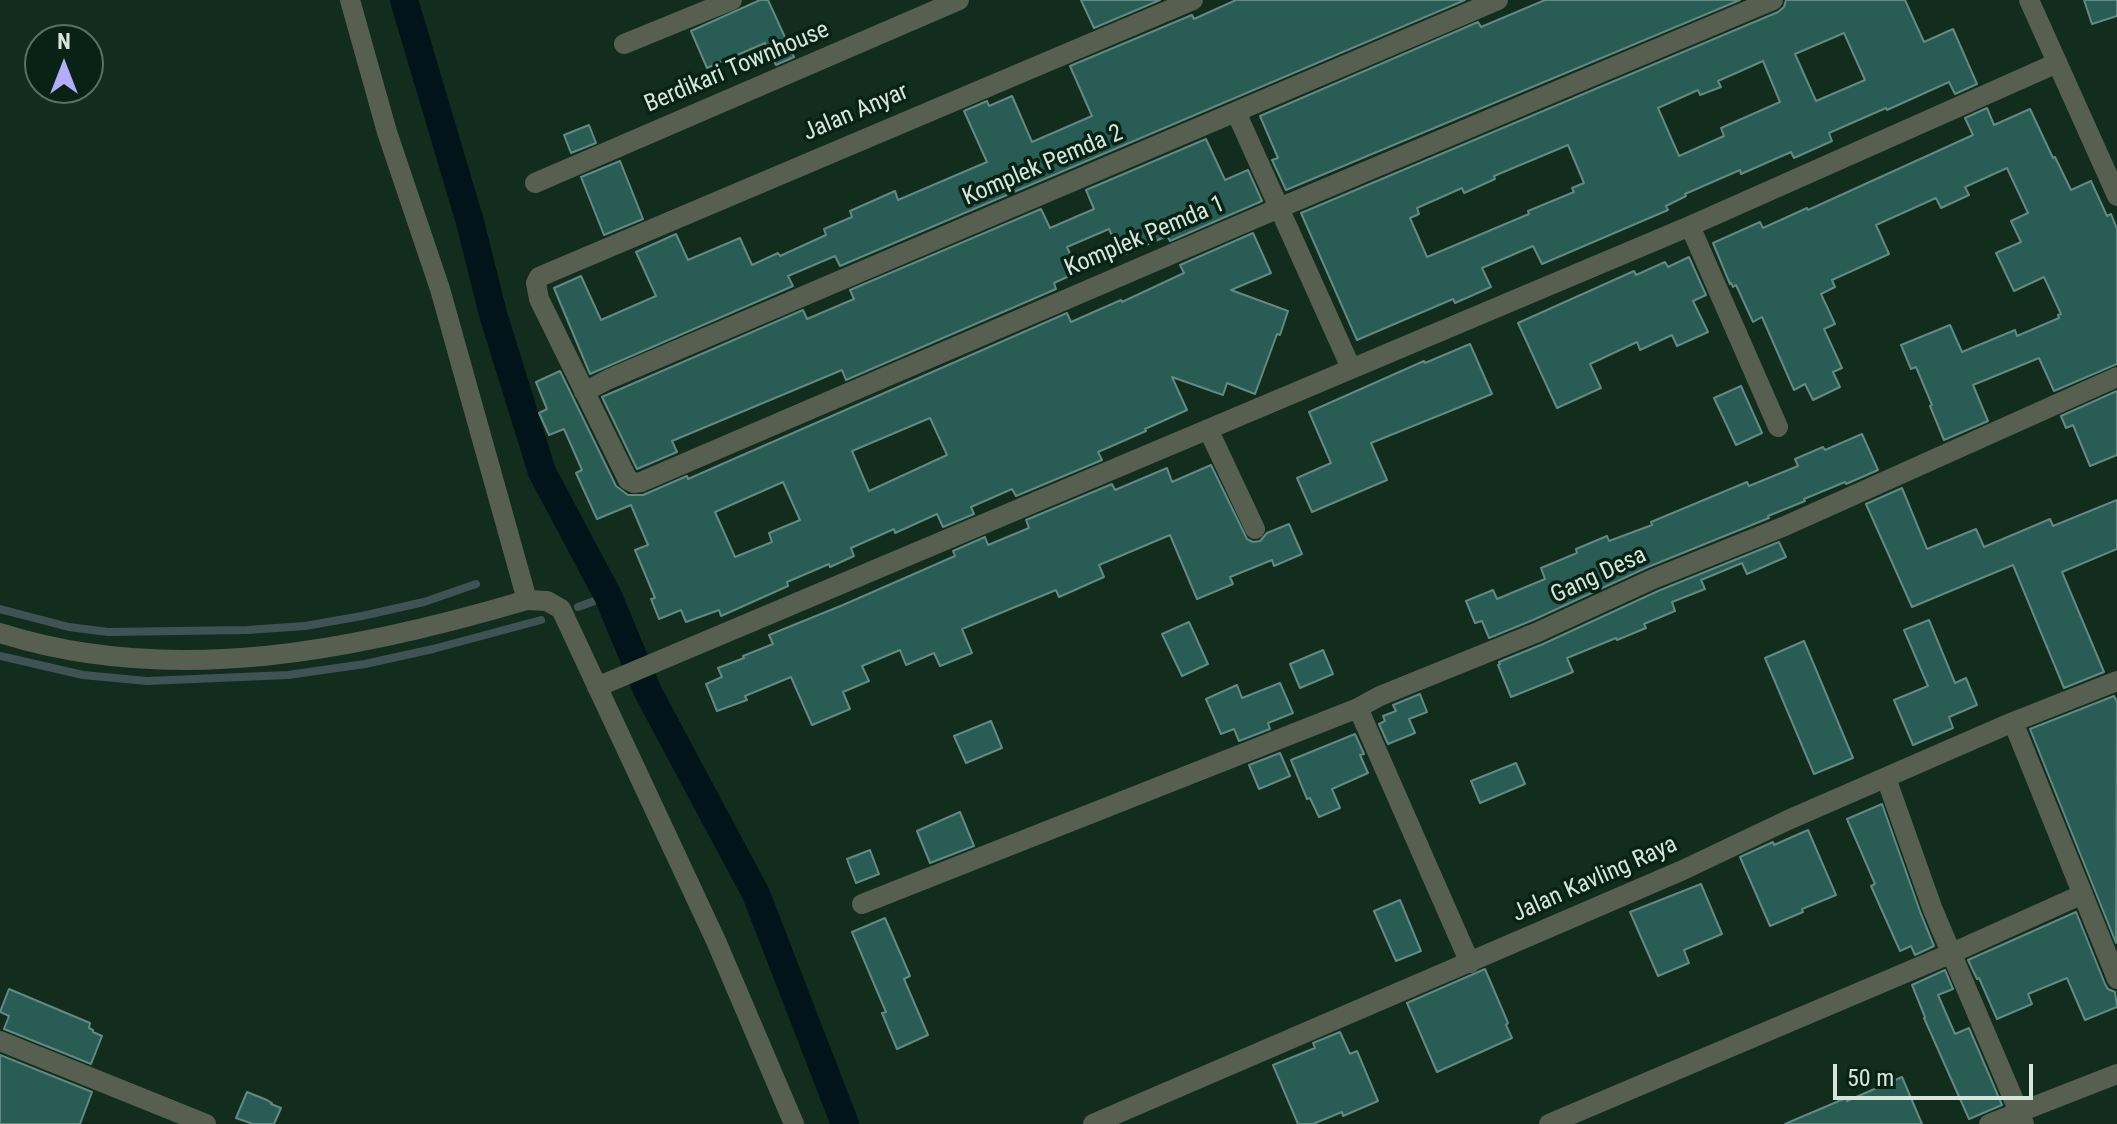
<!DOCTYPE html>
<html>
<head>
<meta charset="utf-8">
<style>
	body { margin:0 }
	#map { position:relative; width:2117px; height:1124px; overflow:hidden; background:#122d1e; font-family:"Roboto Condensed",sans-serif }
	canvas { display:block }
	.north { position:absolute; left:24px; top:24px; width:80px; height:80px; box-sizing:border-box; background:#082315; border:2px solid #5a7165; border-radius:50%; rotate:0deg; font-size:22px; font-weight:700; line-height:32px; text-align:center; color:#d6e6dc }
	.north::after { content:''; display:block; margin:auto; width:28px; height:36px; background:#b4acf9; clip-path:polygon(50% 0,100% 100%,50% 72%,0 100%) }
	.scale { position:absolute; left:1833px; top:1064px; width:200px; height:36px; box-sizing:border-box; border:4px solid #d6e6dc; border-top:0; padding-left:10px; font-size:24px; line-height:28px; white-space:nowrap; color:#d6e6dc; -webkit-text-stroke:6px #082315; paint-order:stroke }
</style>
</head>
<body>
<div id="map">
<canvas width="2117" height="1124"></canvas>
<div class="north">N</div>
<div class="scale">50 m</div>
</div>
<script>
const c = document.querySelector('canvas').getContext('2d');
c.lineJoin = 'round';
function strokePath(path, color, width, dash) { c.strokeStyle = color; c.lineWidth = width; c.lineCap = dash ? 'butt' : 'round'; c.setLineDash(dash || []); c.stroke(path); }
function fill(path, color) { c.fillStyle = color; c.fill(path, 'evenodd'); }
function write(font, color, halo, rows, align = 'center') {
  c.font = font + ' "Roboto Condensed",sans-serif'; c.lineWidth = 7; c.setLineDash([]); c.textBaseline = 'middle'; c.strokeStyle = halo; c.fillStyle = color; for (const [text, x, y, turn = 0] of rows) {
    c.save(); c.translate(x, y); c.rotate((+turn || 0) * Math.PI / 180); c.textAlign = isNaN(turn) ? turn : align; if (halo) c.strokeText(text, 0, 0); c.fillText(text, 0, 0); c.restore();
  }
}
const stream = new Path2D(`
	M578 607 608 596
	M0 609 69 627 108 632 247 630 305 626 362 616 424 602 476 584
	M0 656 83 675 147 681 288 675 365 664 433 649 541 620`);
const canal = new Path2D(`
	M404 0 470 222 493 314 542 472 608 596 648 692 756 894 845 1124`);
const building = new Path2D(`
	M760 0H768L794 57 776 65 765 43 707 68 691 31Z
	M1081 0H1160L1094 28Z
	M1236 0H1465L840 266 835 256 788 276 793 286 590 374 554 288 581 276 601 320 656 296 636 252 676 234 688 260 740 238 752 265 778 253 780 256 826 235 824 229 852 217 850 211 895 191 898 200 987 162 964 111 987 101 989 106 1012 96 1032 142 1092 116 1070 66 1192 15 1194 19Z
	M1545 0H1740L1286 190 1272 160 1278 158 1260 116 1478 22 1481 27Z
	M1786 0H1905L1924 42 1953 29 1977 84 1955 94 1949 82 1887 110 1886 108 1829 133 1832 141 1794 158 1791 152 1741 174 1740 170 1685 194 1686 196 1666 206 1668 210 1542 264 1533 246 1482 268 1491 287 1455 303 1453 299 1357 340 1301 213 1778 12 1784 7ZM1844 33 1865 80 1816 101 1795 54ZM1763 61 1780 102 1721 128 1724 136 1679 156 1658 108 1698 90 1700 95 1721 87 1718 81ZM1568 145 1584 183 1572 188 1574 192 1528 211 1529 214 1427 257 1410 218 1419 214 1417 208 1462 188 1464 193 1495 179 1494 176Z
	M2084 0H2117V16L2092 24Z
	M1987 108 1994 125 2030 109 2053 158 2055 157 2071 190 2091 181 2107 216 2111 214 2117 229V364L2054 391 2039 358 1973 385 1988 421 1944 440 1930 406 1932 405 1916 367 1911 369 1901 345 1950 325 1962 352 2015 330 2017 336 2059 318 2058 315 2061 314 2044 277 2014 291 1996 253 2021 242 2011 221 2028 213 2007 168 1965 187 1969 195 1941 208 1936 198 1876 225 1889 254 1832 280 1835 287 1821 294 1835 324 1824 329 1842 368 1833 372 1840 387 1813 400 1805 384 1794 390 1762 317 1753 322 1736 285 1733 287 1731 283 1730 284 1713 243 1760 222 1763 228 1807 208 1808 210 1973 135 1965 118Z
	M589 125 596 143 571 153 564 135Z
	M1206 139 1225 180 1248 170 1262 201 1170 241 1167 236 1121 256 1109 229 1067 247 1078 272 1054 283 1056 289 846 380 842 370 672 441 677 452 637 469 602 397 803 310 807 319 854 299 850 290 1041 209 1050 228 1094 209 1086 190Z
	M620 161 643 219 604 235 581 177Z
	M1253 233 1271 273 1231 290 1288 311 1280 335 1277 334 1255 394 1227 383 1223 395 1172 377 1187 410 1145 429 1146 431 1098 452 1102 460 1016 496 1012 489 971 507 974 514 943 527 937 514 895 533 894 529 851 548 854 556 830 567 829 564 787 582 788 586 721 616 719 610 686 622 681 610 659 619 651 599 655 598 635 550 648 545 631 505 597 519 576 473 582 470 564 429 549 435 539 413 547 409 536 382 560 371 616 486 628 495H643L687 476 688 479 1067 313 1071 322 1121 300 1122 302 1184 273 1180 265ZM930 418 947 455 869 491 852 451ZM783 482 800 520 769 533 772 542 735 557 715 512Z
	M1689 257 1706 295 1693 301 1708 332 1677 346 1672 335 1640 350 1637 342 1590 364 1601 388 1557 408 1518 323 1634 271 1636 275 1665 262 1668 267Z
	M1470 344 1492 394 1371 443 1387 480 1312 512 1297 478 1331 463 1309 412 1424 361 1425 363Z
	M1741 386 1762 433 1736 445 1714 398Z
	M2117 391V455L2090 466 2073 425 2066 428 2061 416Z
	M1862 434 1878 470 1846 484 1845 482 1804 499 1805 501 1768 516 1769 518 1648 567 1533 620 1489 638 1482 621 1475 623 1466 601 1493 590 1497 599 1545 579 1541 568 1577 553 1576 549 1607 536 1609 541 1652 525 1651 522 1747 482 1749 486 1798 466 1795 459 1823 447 1825 450Z
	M1211 465 1247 539 1253 542 1260 541 1267 533 1289 524 1302 554 1274 566 1272 560 1230 577 1233 584 1197 599 1170 535 1099 565 1104 577 1059 597 1056 590 962 629 972 653 940 666 934 653 906 665 900 650 862 666 869 681 843 692 850 709 812 725 791 677 745 696 747 700 717 711 706 684 722 677 718 668 744 658 743 656 773 644 769 635 843 605 955 556 953 551 985 537 988 545 1029 528 1026 520 1112 484 1115 490 1167 468 1172 482Z
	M1902 488 1927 549 1976 529 1984 547 2050 519 2053 526 2117 500V549L2062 572 2104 672 2064 688 2013 565 1912 607 1866 504Z
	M1779 542 1786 557 1747 574 1742 563 1701 580 1705 589 1672 602 1675 611 1644 624 1646 628 1617 640 1616 638 1567 658 1573 672 1511 697 1498 665 1500 664 1499 662 1543 644 1658 591Z
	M1929 620 1955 683 1966 678 1977 705 1949 717 1953 728 1913 745 1894 700 1928 686 1904 630Z
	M1189 622 1208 664 1182 676 1162 634Z
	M1804 641 1853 758 1814 774 1765 658Z
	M1323 650 1333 674 1300 688 1290 664Z
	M1280 683 1293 713 1268 723 1270 729 1239 741 1234 729 1221 734 1206 699 1237 685 1242 698Z
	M1420 694 1427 712 1409 719 1415 733 1388 744 1379 724 1385 721 1383 716 1396 711 1393 705Z
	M2114 696 2117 702 2116 943 2030 729Z
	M991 721 1002 748 966 763 954 736Z
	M1355 734 1364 754 1360 755 1368 773 1332 789 1340 808 1319 817 1310 798 1307 799 1291 760Z
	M1280 753 1290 776 1259 789 1249 765Z
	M1516 763 1525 784 1480 803 1471 781Z
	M1882 804 1921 914 1934 946 1915 955 1911 946 1900 951 1871 886 1875 884 1847 819Z
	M960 812 974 846 930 863 917 831Z
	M1808 830 1836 895 1802 909 1803 912 1770 926 1740 857 1773 842 1774 845Z
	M870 850 879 874 856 883 847 859Z
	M1701 884 1722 934 1684 950 1689 963 1658 976 1630 912Z
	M1400 900 1421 951 1396 961 1374 911Z
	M2076 912 2105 984 2108 989 2115 992 2117 1007 2085 1020 2067 978 2028 994 2032 1004 1997 1019 1979 978 1977 979 1968 960Z
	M885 918 910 976 904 979 928 1035 897 1049 882 1013 886 1012 852 932Z
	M1485 969 1508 1023 1506 1025 1512 1038 1437 1072 1407 1003Z
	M1945 970 1953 989 1938 995 1955 1034 1969 1028 2002 1105 1969 1119 1924 1018 1925 1017 1912 985Z
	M9 989 90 1023 89 1028 93 1030V1032L102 1036 91 1064 4 1029 9 1016 0 1012Z
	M1340 1032 1350 1054 1357 1051 1378 1101 1343 1116 1342 1112 1313 1124H1298L1273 1065 1315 1048 1313 1043Z
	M0 1055 92 1092 80 1124H0Z
	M1902 1077 1922 1124H1785L1846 1098 1847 1101Z
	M247 1092 267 1100 272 1103 271 1104 281 1108 274 1124H253L236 1118Z`);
const minor = new Path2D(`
	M350 0 387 132 440 289 527 600
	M1193 0 539 277 536 283 539 299 628 480 634 483 641 482 1279 208 1773 0
	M2029 0 2117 196
	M624 44 732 0
	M1236 112 1351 368
	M535 183 959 0
	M1690 226 1778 427
	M584 392 609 379 1498 0
	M1208 429 1255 529
	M0 633C173 688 358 650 527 600L547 601 561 609 716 941 794 1124
	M597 687 1690 226 2057 63
	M1358 708 1470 963
	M2013 722 2117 979
	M1886 778 1933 910 2024 1124
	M862 904 1358 708 1380 696 1538 632 1653 579 1785 526 2117 377
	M0 1041 206 1124
	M1093 1124 1683 870 1788 820 2013 722 2117 681
	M1549 1124 1952 953 2083 894
	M1989 1124 2117 1074`);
const streetNames = [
	["Berdikari Townhouse",737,68,-23],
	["Jalan Anyar",856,113,-23],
	["Komplek Pemda 2",1043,166,-23],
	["Komplek Pemda 1",1145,237,-23],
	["Gang Desa",1599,576,-25],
	["Jalan Kavling Raya",1595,880,-24]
];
strokePath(stream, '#405354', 8);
strokePath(canal, '#001419', 28);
fill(building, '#285c55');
strokePath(building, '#638983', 2);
strokePath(minor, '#565f50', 20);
write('24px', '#d6e6dc', '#082315', streetNames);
</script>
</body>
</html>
